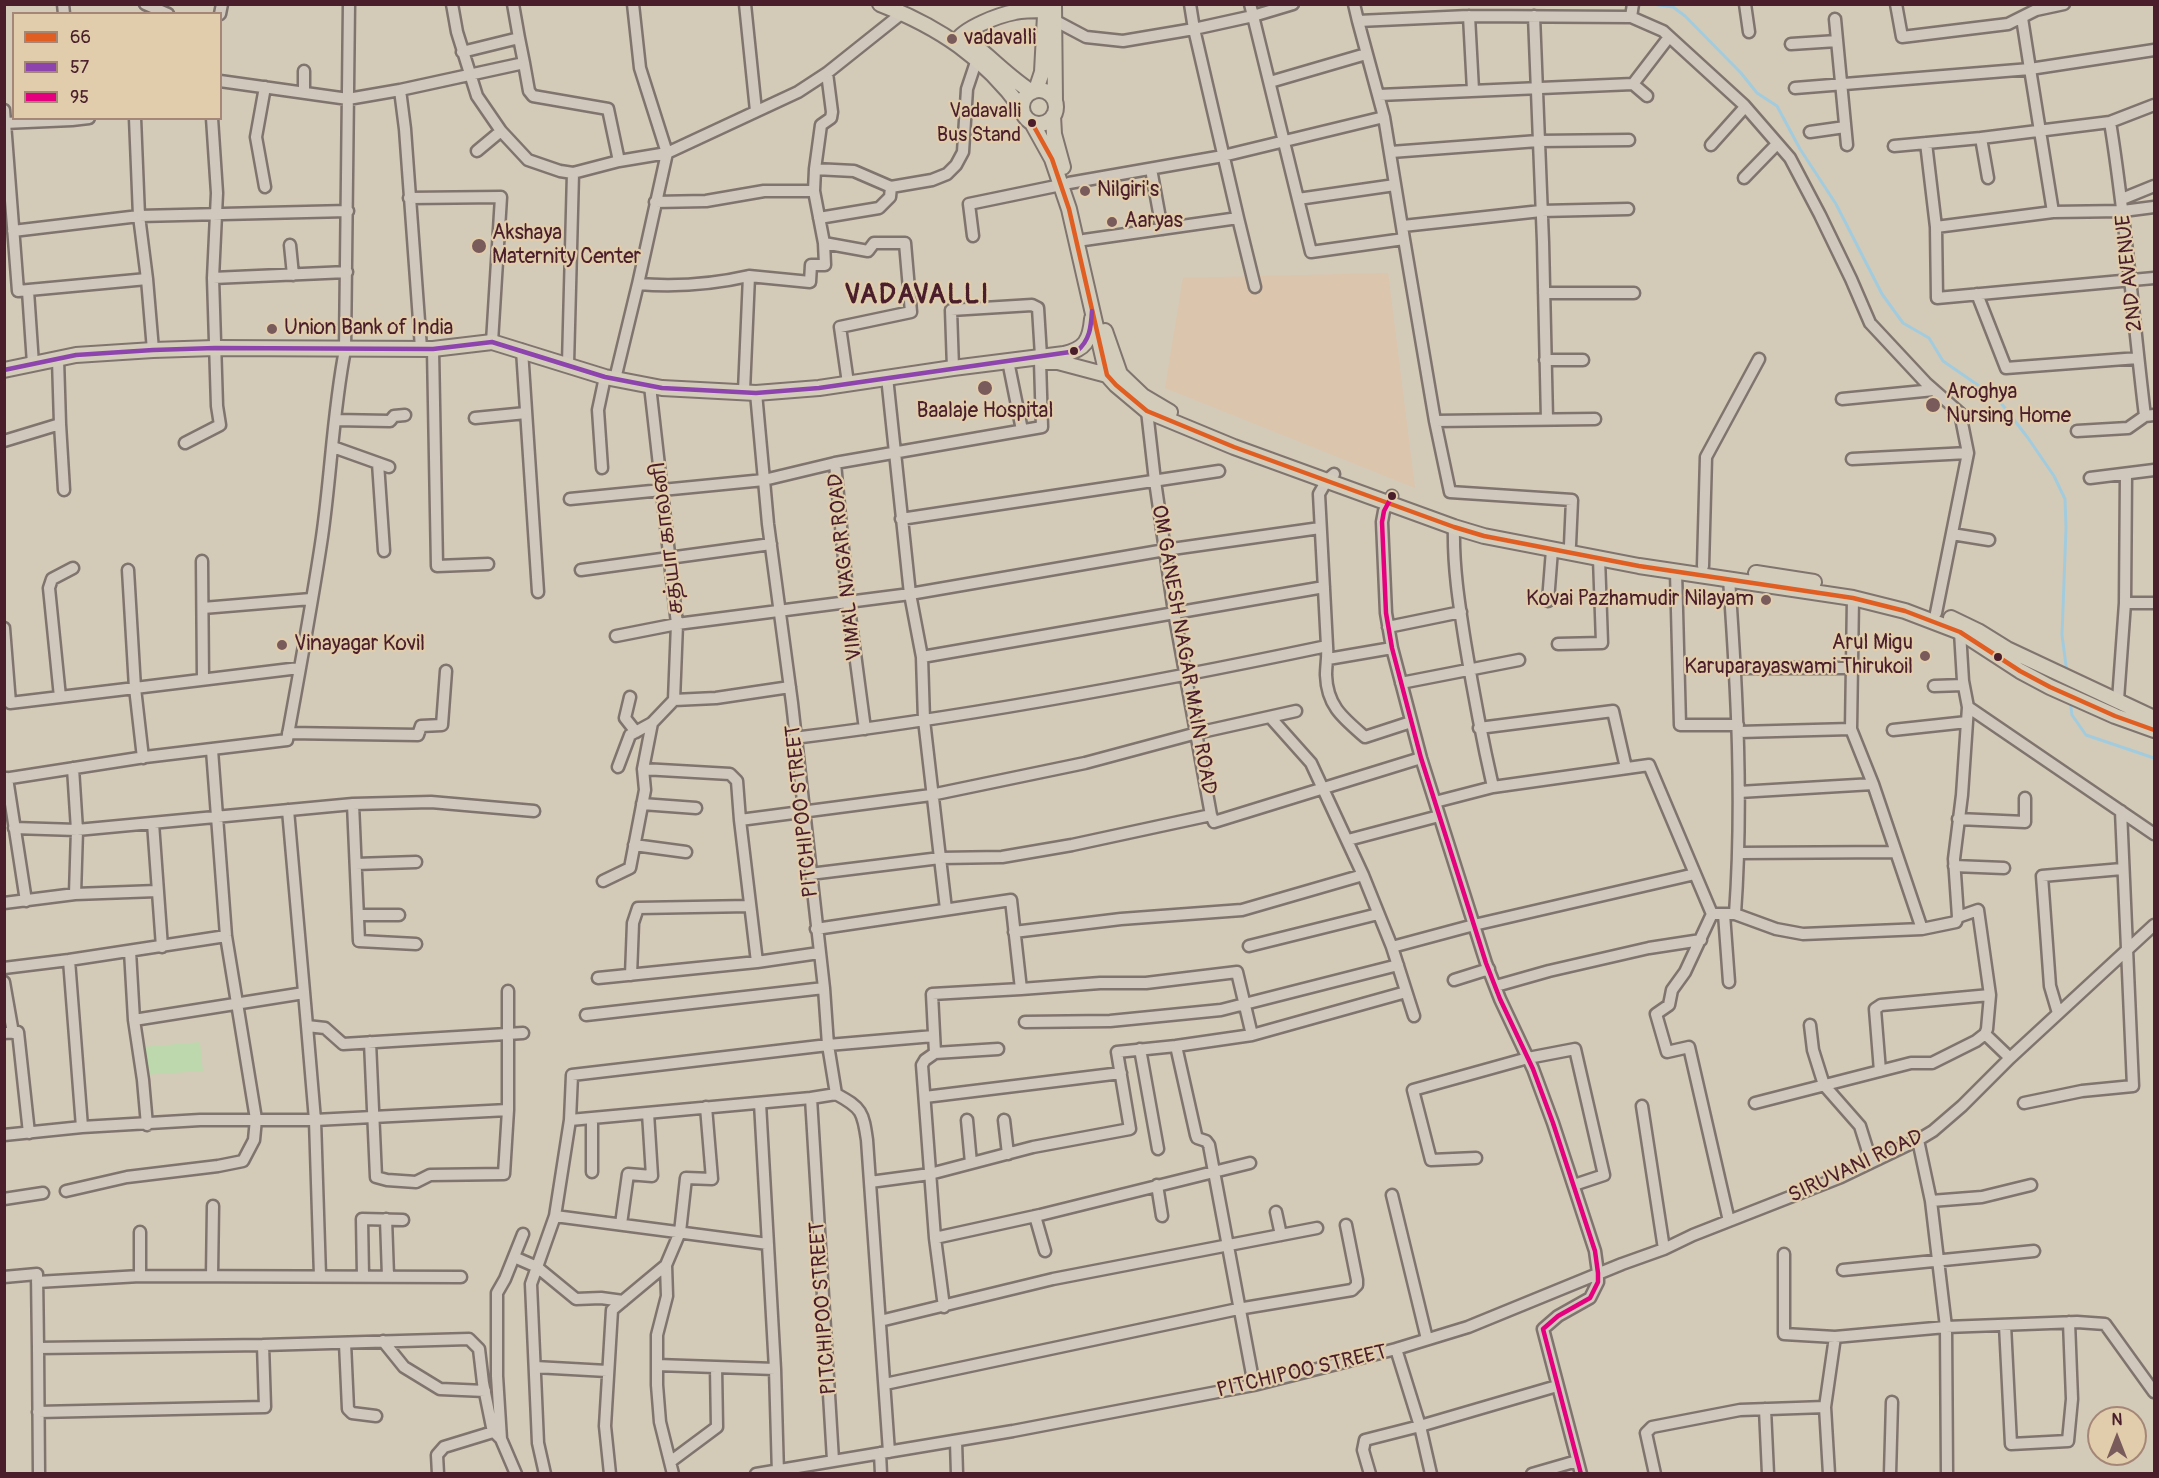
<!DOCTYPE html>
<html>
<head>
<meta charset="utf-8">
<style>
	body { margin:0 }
	#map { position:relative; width:2159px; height:1478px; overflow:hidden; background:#d4cab8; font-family:Pangolin,sans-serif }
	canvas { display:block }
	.frame { position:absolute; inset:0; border:6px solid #4a1f2b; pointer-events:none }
	.legend { position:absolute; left:12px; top:12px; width:210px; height:108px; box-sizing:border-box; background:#e1cdab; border:2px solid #a58778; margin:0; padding:8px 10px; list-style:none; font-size:18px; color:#4a1f2b }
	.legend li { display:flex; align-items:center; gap:12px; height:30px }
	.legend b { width:30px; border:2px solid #a58778 }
	.north { position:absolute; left:2087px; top:1406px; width:60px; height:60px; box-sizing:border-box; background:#e1cdab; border:2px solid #a58778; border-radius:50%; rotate:0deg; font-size:16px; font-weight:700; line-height:24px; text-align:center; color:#4a1f2b }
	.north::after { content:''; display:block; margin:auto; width:21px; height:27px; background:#7a5b5c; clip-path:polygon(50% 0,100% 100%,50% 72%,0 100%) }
</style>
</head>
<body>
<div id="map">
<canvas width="2159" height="1478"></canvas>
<div class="frame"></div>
<ul class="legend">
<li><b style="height:8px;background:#e15e23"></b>66</li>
<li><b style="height:8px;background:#8e44ad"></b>57</li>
<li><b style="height:8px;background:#e5007d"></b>95</li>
</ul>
<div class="north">N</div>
</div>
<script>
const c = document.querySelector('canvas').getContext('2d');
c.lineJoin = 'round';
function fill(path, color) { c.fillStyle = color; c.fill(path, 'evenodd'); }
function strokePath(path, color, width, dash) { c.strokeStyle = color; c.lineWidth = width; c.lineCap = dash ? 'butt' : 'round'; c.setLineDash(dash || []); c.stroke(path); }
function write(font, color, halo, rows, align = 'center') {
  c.font = font + ' Pangolin,"Noto Sans Tamil",sans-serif'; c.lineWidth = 4.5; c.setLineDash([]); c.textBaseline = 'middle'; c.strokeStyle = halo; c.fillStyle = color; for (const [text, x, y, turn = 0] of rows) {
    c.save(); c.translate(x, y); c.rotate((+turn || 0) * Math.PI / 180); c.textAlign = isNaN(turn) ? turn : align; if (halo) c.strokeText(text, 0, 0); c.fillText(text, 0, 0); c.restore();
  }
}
const built = new Path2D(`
	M1388 273 1415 488 1165 388 1183 278Z`);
const green = new Path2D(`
	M200 1042 203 1071 145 1075 142 1047Z`);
const stream = new Path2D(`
	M1652 4 1673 7 1685 16 1741 73 1757 93 1777 106 1800 149 1836 204 1882 294 1903 323 1929 338 1943 361 1998 399 2028 438 2054 476 2065 499 2066 528 2062 635 2067 673
	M2070 700 2072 715 2086 735 2154 758`);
const minor = new Path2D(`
	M63 4 64 14
	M145 4 168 14
	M452 4 457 32 477 96 501 131 528 160 560 171 573 173 619 161 667 153 798 92 827 73 901 14
	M513 4 519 38
	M633 4 640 68 667 153 638 284C677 287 710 285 749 276L744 391
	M745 4 756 111
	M1293 4 1253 16 1311 252 1404 239 1384 117
	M1354 4 1358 21
	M1745 4 1749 32
	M1896 4 1902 37 2008 24 2036 10 2064 4
	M220 14 222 4
	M1469 16 1473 90
	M1534 16 1543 242 1547 419
	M1631 17 1633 4
	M1835 19 1847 145
	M1054 20 1086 37 1123 41 1194 29 1190 4
	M1791 44 1837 41
	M462 52 519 38 524 63
	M220 81 348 99 400 90
	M1270 82 1366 54
	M265 87 256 137 265 187
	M1795 88 2030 69 2022 18
	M304 93V71
	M1379 95 1633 84
	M1647 96 1633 84 1669 37
	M4 110 18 291 147 279
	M72 118V120L89 118
	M135 118 139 216 147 279 153 350
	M2110 122C2126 219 2133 318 2145 416L2154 415
	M4 123 72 120
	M1810 132 1845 127
	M1981 138 1988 178
	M1926 143 1936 227 1937 298 2154 278
	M1711 145 1745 107
	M1894 146 1981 138 2110 122 2154 105
	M477 151 501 131
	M1391 152 1538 141 1629 140
	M815 169 821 125 831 118 832 112 827 73
	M1151 169 1162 229
	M1744 178 1777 144
	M1069 183 1223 156 1384 117 1358 21 1469 16 1631 17 1663 31 1744 105 1790 158 1820 215 1851 279 1870 323 1926 383 1960 413 1968 453 1936 613
	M409 198 501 197 492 342
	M1298 199 1395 185
	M2122 199 2154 186
	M655 202 706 201 764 191H814
	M2053 212 2030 69 2154 50
	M819 218 879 208 890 197 891 187
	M1238 218 1255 287
	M1403 226 1541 211 1628 209
	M1936 227 2053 212 2123 211 2154 207
	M13 231 139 216 348 211
	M973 236 969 204 1061 185
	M1404 239 1435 421 1450 492 1572 500 1570 545
	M1084 240 1238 218 1194 29 1253 16 1250 4
	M290 245 293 275
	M749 276 810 282 811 265H825L824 243
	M213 278 347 272
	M28 291 33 364
	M1544 293H1634
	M1977 294 2006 368 2138 358
	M421 348 405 129 400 90 524 63 529 91 533 96 608 109 619 161
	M433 349 437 566 488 564
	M522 350 538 592
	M58 359 60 424
	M1545 360H1583
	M1008 361 1022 430
	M568 364 573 173
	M953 368 951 310 1032 305 1038 308 1041 356
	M615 379 638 284
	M848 383 840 327 911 312 905 243H874L868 251 824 243 814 191 815 169 854 171 891 187 932 180 947 174 956 165 963 152 967 89 977 59
	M650 386 677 624 910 594 1165 550 1320 528
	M756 393 768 524 792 703 824 988 828 1045 836 1094 811 1098 833 1460
	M1842 399 1934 390
	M475 418 526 413
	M335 420 390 421 394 416 405 415
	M1435 421 1595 419
	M2077 431 2128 428 2145 416
	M4 441 60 424 64 490
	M185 443 220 425 217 406 213 278 217 193 212 118
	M333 447 389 467
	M1852 459 1968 453
	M378 463 384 551
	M602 468 598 410 605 377
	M2090 478 2154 470
	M1392 496 1384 511 1382 522 1386 613 1392 648 1421 758 1486 963 1500 999 1533 1069 1553 1123 1595 1251 1598 1273V1282L1590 1298 1558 1316 1543 1329 1581 1474
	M570 499 764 480 835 463
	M901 519 1219 471
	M1454 527C1453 566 1459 604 1465 642 1473 691 1482 739 1493 787
	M1952 534 1989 540
	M202 561 203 679
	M1703 566 1706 457 1759 359
	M581 570 771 544
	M1676 572 1680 725H1738
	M1729 579C1737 691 1743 802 1735 914L1776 929 1803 934 1922 929 1956 922 1958 917 1954 859 1962 795 1968 707 1963 681 1960 632 1962 627
	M1853 598 1851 729 1873 784
	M1548 601 1552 550
	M2125 603H2154
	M203 608 311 599
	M1388 627 1461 612
	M4 628 10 703 135 688 128 570
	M1558 644 1602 643 1599 558
	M1327 646C1328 656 1326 665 1326 675 1327 706 1343 718 1365 737L1411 722
	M922 657 1324 587
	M1328 659 1392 648
	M1735 668H1853
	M1401 683 1519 660
	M1934 686 1963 685
	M60 697 49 588 52 579 73 568
	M630 697 625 718 636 732
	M674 700 716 698 790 687
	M2118 700 2125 603 2126 474
	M1968 707 2154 834
	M1479 728 1613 711 1626 768
	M865 729 848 601 835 463 1042 427 1040 361
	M1893 730 1967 722
	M1739 732 1851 729
	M288 733 418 735 421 726 442 725 446 671
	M794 738C973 716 1151 683 1327 646L1319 494 1327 480 1334 474
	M143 758 135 688 299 668
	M618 767 630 735 652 723
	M73 768 77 830 75 894
	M643 769 730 774 737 781 740 820
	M7 778 26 901
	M4 779 145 757 287 740C299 673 312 605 322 537 331 475 333 411 345 350L349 4
	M1739 792 1873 784 1922 929
	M1435 802 1493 787 1649 765 1712 914H1735
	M353 804 359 941 416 944
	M642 804 696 808
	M288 810 307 1026 325 1028 343 1044 523 1033
	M1211 815 1214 822 1421 758
	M1958 819 2025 822V798
	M153 823 162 947
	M14 828 77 830 353 804 431 802 534 811
	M1348 840 1439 816
	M634 845 686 852
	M1740 853 1896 852
	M356 864 416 862
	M1954 866 2004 868
	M810 874 940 858 924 720 922 657 910 594 887 377
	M1363 875 1392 947 1474 925 1695 874
	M603 881 630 868 645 790 643 769 652 723 674 700 677 624 616 636
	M4 903 75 894 157 891
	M946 909 940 858 1002 857 1072 845 1211 815 1174 612 1155 481 1147 411
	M1712 914 1685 972 1672 990 1669 1005 1656 1014 1667 1052 1689 1047 1729 1221
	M1724 914 1729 982
	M358 915H399
	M1958 917 1978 910 1990 995 1987 1029 1985 1034
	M816 929 1011 900 1021 989 1100 983H1146L1237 972 1252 1035 1176 1046 1196 1135 1197 1138 1206 1141 1209 1145 1254 1385
	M1014 932 1121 919 1242 910 1363 875 1311 763 1270 717
	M1249 946 1378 914
	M1392 947 1414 1016
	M130 951 134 1020 143 1080 147 1125
	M819 953 757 962 740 820 931 795 1085 763 1197 733 1296 711
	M69 960 226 936
	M4 968 69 960 82 1127 200 1120H315L320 1276
	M631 975 633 923 638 908 750 906
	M598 978 757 962
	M1454 980 1489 969
	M4 982 13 1033
	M1496 986 1549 971 1649 948 1701 940
	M2058 1013 2050 986 2042 876 2122 869
	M586 1015 824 988
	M134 1020 304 993
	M1025 1022 1110 1021 1221 1010 1398 965
	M1810 1025 1813 1050 1824 1085 1860 1126 1871 1161
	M307 1026 315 1120 508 1110
	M4 1033 18 1032 29 1133
	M1252 1035 1406 992
	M370 1042 376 1177 387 1180 416 1182 430 1175 504 1174 508 1110V991
	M1140 1049 1158 1149
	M935 1053 998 1049
	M1880 1071 1875 1009 1881 1005 1990 995
	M836 1094C862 1108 863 1112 867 1140L889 1452
	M925 1097 1121 1073
	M760 1103 775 1369 778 1474
	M1755 1103 1911 1063H1932L1976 1041 1985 1034 2010 1058
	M2024 1103 2082 1091 2133 1086 2121 811
	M1642 1106 1664 1249
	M592 1118V1172
	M570 1120 811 1098
	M967 1120 971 1163
	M1004 1120 1008 1154
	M4 1135 82 1127
	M1918 1140 1931 1201 1946 1327 1947 1474
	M1476 1158 1431 1160 1413 1090 1528 1058 1575 1049 1604 1175 1574 1185
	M870 1182 930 1174 1033 1147 1130 1129 1117 1052 1176 1046
	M1157 1185 1162 1216
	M66 1191 127 1177 218 1166 243 1161 254 1140 256 1119 226 936 212 750
	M1392 1195 1427 1339
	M4 1199 43 1193
	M1931 1201 1982 1197 2031 1185
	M1276 1212 1281 1235
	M555 1216 768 1244
	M1035 1216 1045 1251
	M386 1219 388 1276
	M621 1224 628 1174 652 1176 648 1113
	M140 1232V1276
	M935 1238 922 1065 925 1060 935 1053 932 994 1021 989
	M1784 1254V1334L1835 1337 1946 1327 2077 1322 2105 1324 2154 1392
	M514 1257 537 1267 576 1299 601 1298 623 1301
	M666 1265 667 1296 657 1335V1385L660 1422 673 1474
	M1843 1270 2034 1251
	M212 1276 213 1206
	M363 1276 362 1219 403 1220
	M4 1277 37 1274 38 1348 263 1345 265 1407 38 1412
	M37 1282 140 1276 461 1277
	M944 1307 935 1238 1040 1215 1250 1163
	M880 1321 1053 1279 1317 1228
	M2005 1325 2011 1444 2068 1441 2072 1399 2069 1322
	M383 1341 404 1367 440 1389 485 1391
	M345 1343 348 1409 352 1413 376 1416
	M263 1345 469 1339 479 1349 483 1383 493 1432 444 1447 437 1455 438 1474
	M38 1348 39 1474
	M1396 1349 1420 1426 1431 1474
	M657 1365 775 1369
	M535 1367 607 1371
	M885 1384 1238 1309 1352 1290 1357 1285V1280L1346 1225
	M1765 1409 1768 1474
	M496 1434 501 1439 516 1474
	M501 1439 497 1376V1293L505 1279 523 1234
	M956 1441 957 1474
	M880 1453 881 1474
	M670 1462 717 1427 716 1367
	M545 1474 538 1443 531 1284 555 1216 570 1120 572 1075 828 1045 934 1036
	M610 1474 605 1426 612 1310 666 1265 680 1232 686 1178 712 1179 706 1107
	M756 1474 1013 1431 1254 1385 1396 1349 1468 1327 1622 1264 1664 1249 1693 1235 1841 1177 1918 1140 1933 1131 1962 1106 2010 1058 2154 925
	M1370 1474 1363 1450 1365 1440 1420 1426 1557 1386
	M1532 1474 1577 1461
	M1655 1474 1646 1433 1652 1427 1740 1410 1825 1407
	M1829 1474 1825 1407 1835 1337
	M1890 1474 1892 1402`);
const major = new Path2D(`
	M880 4C939 27 984 57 1022 109
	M1054 4 1055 102
	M967 40C990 56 1008 77 1032 92
	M956 42C964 28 999 15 1015 12 1024 10 1035 10 1044 10
	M1036 90 1042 72 1045 15
	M1022 107a17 17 0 1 1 34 0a17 17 0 1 1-34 0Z
	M1053 116 1054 134 1063 167
	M1032 123 1052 159 1069 209 1107 375 1116 385 1147 411 1234 447 1454 527 1484 536 1639 566 1853 598 1905 611 1960 632 2020 671 2050 687 2115 716 2154 730
	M1105 331 1120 374 1143 396 1170 412
	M1045 362H1058L1107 375
	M4 370 76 355 153 350 215 348 433 349 492 342 605 377 662 388 756 393 819 388 953 368 1064 354C1085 349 1090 341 1092 319
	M1756 573 1814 582
	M1951 618 1978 631 2007 649 2154 718`);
const bus1 = new Path2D(`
	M1032 123 1052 159 1069 209 1107 375 1116 385 1147 411 1234 447 1454 527 1484 536 1639 566 1853 598 1905 611 1960 632 2020 671 2050 687 2115 716 2154 730`);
const bus2 = new Path2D(`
	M4 370 76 355 153 350 215 348 433 349 492 342 605 377 662 388 756 393 819 388 1077 351C1090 340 1091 327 1092 311`);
const bus3 = new Path2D(`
	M1392 496 1384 511 1382 522 1386 613 1392 648 1421 758 1486 963 1500 999 1533 1069 1553 1123 1595 1251 1598 1273V1282L1590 1298 1558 1316 1543 1329 1581 1474`);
const markers = [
	[952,39,6,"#7a5b5c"],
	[1032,123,5,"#4a1f2b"],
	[1085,191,6,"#7a5b5c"],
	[1112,222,6,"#7a5b5c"],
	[479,246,8,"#7a5b5c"],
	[272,329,6,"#7a5b5c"],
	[1074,351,5,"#4a1f2b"],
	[985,388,8,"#7a5b5c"],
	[1933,405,8,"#7a5b5c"],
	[1392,496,5,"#4a1f2b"],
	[1766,600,6,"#7a5b5c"],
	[282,645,6,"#7a5b5c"],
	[1925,656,6,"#7a5b5c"],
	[1998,657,5,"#4a1f2b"]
];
const busNames = [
	["Vadavalli",1021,112],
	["Bus Stand",1021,136]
];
const poiNames = [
	["vadavalli",964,39],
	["Nilgiri's",1097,191],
	["Aaryas",1124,222],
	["Akshaya",492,234],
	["Maternity Center",492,258],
	["Union Bank of India",284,329],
	["Aroghya",1946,393],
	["Nursing Home",1946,417],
	["Baalaje Hospital",985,412,"center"],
	["Kovai Pazhamudir Nilayam",1754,600,"right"],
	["Arul Migu",1913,644,"right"],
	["Karuparayaswami Thirukoil",1913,668,"right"],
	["Vinayagar Kovil",294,645]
];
const streetNames = [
	["2ND AVENUE",2130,273,-96],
	["சத்யா காலனி",668,538,-97],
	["VIMAL NAGAR ROAD",846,567,-96],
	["OM GANESH NAGAR MAIN ROAD",1183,650,80],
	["PITCHIPOO STREET",803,811,-96],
	["SIRUVANI ROAD",1856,1167,-25],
	["PITCHIPOO STREET",824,1308,-94],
	["PITCHIPOO STREET",1302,1372,-13]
];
const districtNames = [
	["VADAVALLI",917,296]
];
fill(built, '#dbc5ad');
fill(green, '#bed8ae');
strokePath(stream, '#a2ccdd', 3);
strokePath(minor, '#80746e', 15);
strokePath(major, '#80746e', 18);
strokePath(minor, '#d0c8bc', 10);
strokePath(major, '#d4ccba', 14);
strokePath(bus1, '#e15e23', 4.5);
strokePath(bus2, '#8e44ad', 4.5);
strokePath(bus3, '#e5007d', 4.5);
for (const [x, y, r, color] of markers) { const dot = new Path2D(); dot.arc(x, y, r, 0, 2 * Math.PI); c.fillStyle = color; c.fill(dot); strokePath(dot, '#e1cdab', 2); }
write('20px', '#4a1f2b', '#e1cdab', busNames, 'right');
write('21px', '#4a1f2b', '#e1cdab', poiNames, 'left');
write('21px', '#4a1f2b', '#e1cdab', streetNames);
c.letterSpacing = '1.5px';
write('bold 27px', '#4a1f2b', '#e1cdab', districtNames);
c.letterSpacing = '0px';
</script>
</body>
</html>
